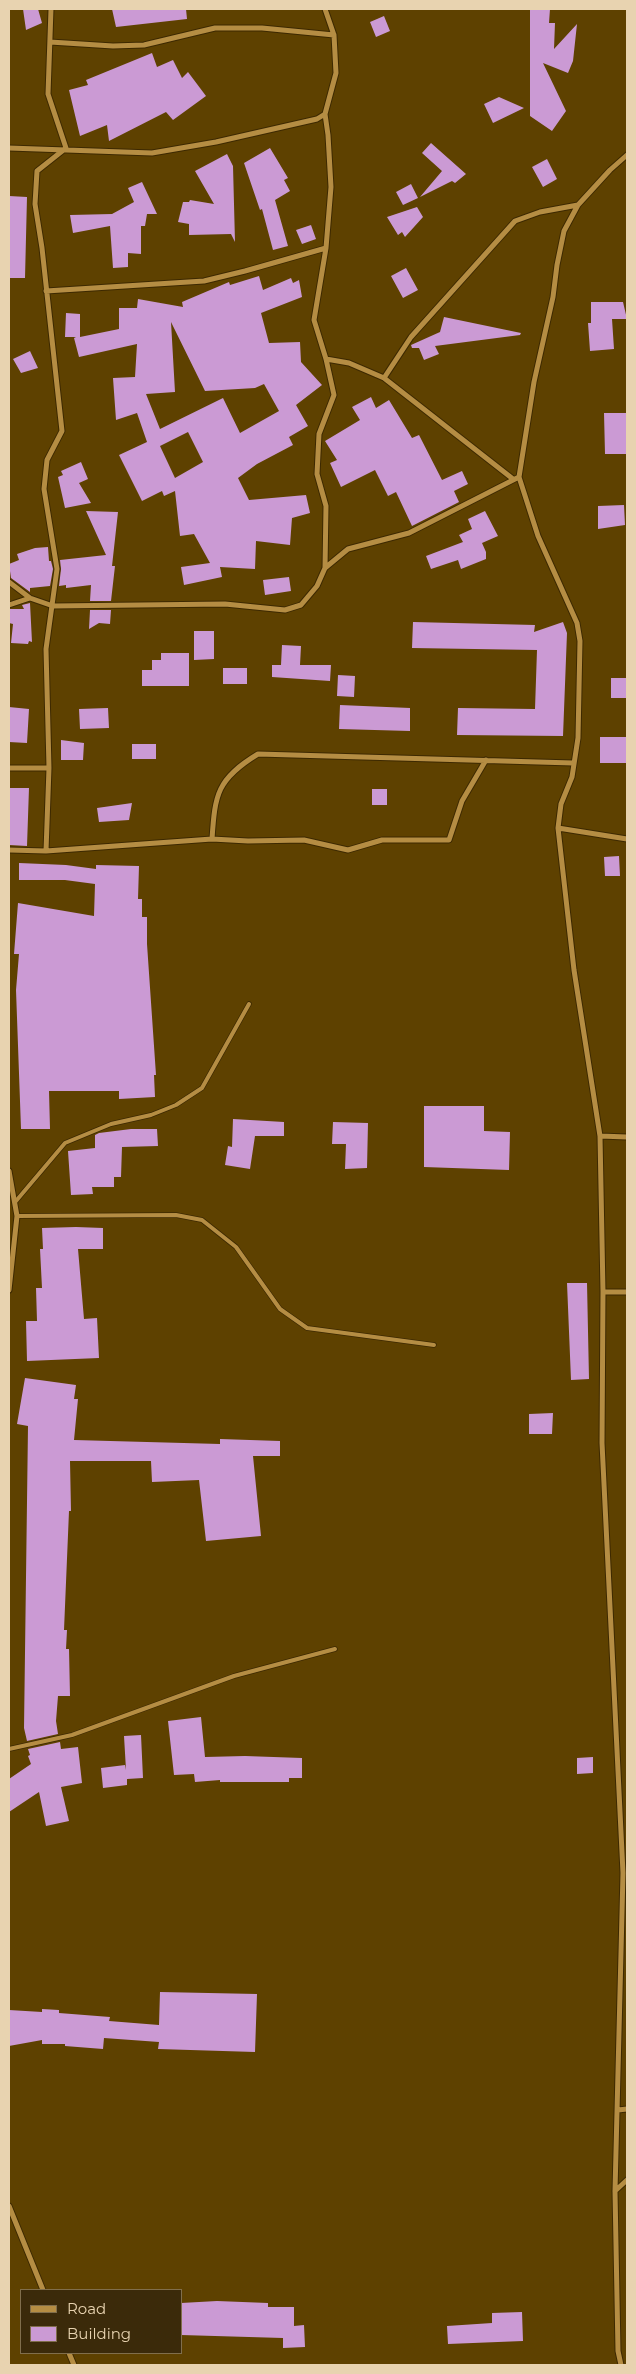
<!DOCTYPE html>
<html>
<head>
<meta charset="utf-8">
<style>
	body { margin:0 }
	#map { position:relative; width:636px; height:2374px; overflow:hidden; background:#5e4100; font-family:Montserrat,sans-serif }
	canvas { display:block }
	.frame { position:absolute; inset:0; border:10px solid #e8d3b0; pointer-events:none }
	.legend { position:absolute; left:20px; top:2289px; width:162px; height:65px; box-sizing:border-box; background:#3b2a0a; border:1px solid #806e4c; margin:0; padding:6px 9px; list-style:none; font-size:15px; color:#e8d3b0 }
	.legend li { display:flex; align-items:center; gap:10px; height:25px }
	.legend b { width:25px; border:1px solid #806e4c }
</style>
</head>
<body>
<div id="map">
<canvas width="636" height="2374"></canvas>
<div class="frame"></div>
<ul class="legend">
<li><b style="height:6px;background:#b58d43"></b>Road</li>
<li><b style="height:14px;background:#cb9ad4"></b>Building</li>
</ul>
</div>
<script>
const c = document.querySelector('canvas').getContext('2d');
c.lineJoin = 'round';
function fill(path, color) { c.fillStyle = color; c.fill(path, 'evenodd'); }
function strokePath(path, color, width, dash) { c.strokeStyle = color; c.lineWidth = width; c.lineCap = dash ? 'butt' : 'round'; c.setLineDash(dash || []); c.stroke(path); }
const building = new Path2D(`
	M23 9H38L42 23 26 30Z
	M112 9H186L187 19 116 27Z
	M530 9H550L549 23H555L554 49 577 24 573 61 568 73 543 63 566 111 552 131 530 116Z
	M384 16 390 31 376 37 370 22Z
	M152 53 157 67 173 60 182 78 188 72 206 96 173 120 166 112 109 141 107 125 80 136 69 90 88 85 86 80Z
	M499 97 524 108 493 123 484 104Z
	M431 143 466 174 455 183 452 181 420 197 442 171 422 153Z
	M270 148 288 178 284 180 290 191 275 200 288 246 273 250 262 209 260 210 244 163Z
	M227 154 233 166 235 242 231 234 189 235V224L178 222 183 202H189L190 200 214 204 195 171Z
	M547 159 557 179 543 187 532 167Z
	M142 182 157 214H147L145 226H141V254L128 253V267L113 268 110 226 73 233 70 215 112 214 134 202 128 188Z
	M411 184 418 198 403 205 396 192Z
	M9 196 27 197 25 278H9Z
	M417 207 423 217 405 237 402 232 398 235 387 217Z
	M311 225 316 239 302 244 296 230Z
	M406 268 418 290 403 298 391 276Z
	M259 276 263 290 291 278 293 283 299 280 302 297 261 313 269 343 300 342 301 362 322 385 296 405 308 426 289 437 293 445 257 464 238 478 249 500 306 495 310 513 292 518 290 545 256 541 255 569 220 567 222 577 184 585 181 567 210 563 194 534 180 536 175 491 164 496 162 491 142 501 119 455 147 442 137 413 116 420 113 378 135 377 137 344 79 357 74 338 76 337H65L66 313 80 314V337L119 329V308H137L138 299 183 307 182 302 229 282 230 285ZM171 322 205 391 255 388 264 384 279 411 240 433 223 398 160 429 146 394 175 392ZM188 432 203 462 175 478 160 446Z
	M591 302H623L627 319H612L614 349 590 351 588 323H591Z
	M444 317 521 333 520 335 435 346 439 354 424 360 419 348H412L411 345 440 332Z
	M30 351 38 368 21 373 13 359Z
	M371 397 376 408 389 400 412 438 419 435 442 480 462 471 468 484 454 491 459 502 412 526 396 492 388 496 375 470 341 487 330 463 337 460 325 441 360 420 352 407Z
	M604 413H627V454H605Z
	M81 462 88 479 79 483 91 503 65 508 58 477 63 475 61 471Z
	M624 505 625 525 598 529V506Z
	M86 511 118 512 112 566H115L111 601H90L91 585 66 588V585L59 586 61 569 60 560 106 555Z
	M485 511 498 536 482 543 486 552V559L461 569 458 560 431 569 426 556 463 542 459 535 472 529 468 519Z
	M48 547 49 561H51L53 569 50 586 30 588V592L11 578 9 564 19 560 17 554 35 548Z
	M289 577 291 591 265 595 263 580Z
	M30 603 32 642 29 641 28 644 11 643 13 624 9 623V609H24L22 605Z
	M90 610H111L110 624 99 623 89 629Z
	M413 622 535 625 534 632 563 622 567 633 563 736 457 735 458 708 535 709 537 650 412 648Z
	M194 631H214V659L194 660Z
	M282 645 301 646 300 665H331L330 681 272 677V665H281Z
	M161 653H189V686H142V670H152V660H161Z
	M223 668H247V684H223Z
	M338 675 355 676 354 697 337 696Z
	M611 678H627V698H611Z
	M340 705 410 708V731L339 729Z
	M9 707 29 709 27 743 9 742Z
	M108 708 109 728 80 729 79 709Z
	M600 737H627V763H600Z
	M61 740 84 743 83 760H61Z
	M132 744H156V759H132Z
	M10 788H29L27 846 9 845Z
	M372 789H387V805H372Z
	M132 803 129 820 99 822 97 808Z
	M619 856 620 876H605L604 857Z
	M19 863 66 865 96 869V865L139 866 138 899H142V917H147V944L156 1075H154L155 1097 119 1099V1091H49L50 1129H21L16 990 19 954H14L18 903 94 916 95 884 65 880H19Z
	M424 1106H484V1131L510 1132 509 1170 424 1167Z
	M233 1119 284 1122V1136H255L250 1169 225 1165 228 1146 232 1147Z
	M333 1122 368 1123 367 1168 345 1169 346 1144H332Z
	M131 1129H157L158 1146 122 1147 121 1177H114V1187H92L93 1194 71 1195 68 1151 95 1148V1135L99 1133Z
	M76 1227 103 1228V1249H78L84 1319 97 1318 99 1358 27 1361 26 1321H37L36 1288H42L40 1249H43L42 1228Z
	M567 1283H587L589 1379 571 1380Z
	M25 1378 76 1385 74 1399H78L74 1440 220 1444V1439L280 1441V1456H253L261 1536 206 1541 199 1480 152 1482 151 1461H70L71 1511H69L64 1630H67L66 1649H69L70 1696H58L56 1721 58 1734 27 1741 24 1728 28 1426 17 1424Z
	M553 1413 552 1434H529V1414Z
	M201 1717 205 1757 245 1756 302 1758V1778H289V1782H220V1780L195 1782 194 1774 174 1775 168 1721Z
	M141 1735 143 1778 127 1779V1785L103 1788 101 1768 125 1765 126 1770 124 1736Z
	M60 1742 61 1749 78 1747 82 1783 61 1787 69 1821 46 1826 39 1792 9 1812V1779L31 1764 28 1756 30 1755 28 1749Z
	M593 1757V1773L577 1774V1758Z
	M160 1992 257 1994 255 2052 158 2049 159 2042 104 2038 103 2049 65 2046V2044H42V2040L9 2046V2010L42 2012V2009L59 2010V2013L110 2017 109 2021 159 2025Z
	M217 2301 268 2303V2307H294V2326L304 2325 305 2347 283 2348V2338L181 2335V2303Z
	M522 2312 523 2341 448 2344 447 2326 492 2323V2313Z`);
const lane = new Path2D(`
	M16 1201 65 1143 111 1124 151 1115 176 1105 202 1088 249 1004
	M17 1216 176 1215 202 1220 236 1247 280 1309 307 1328 434 1345
	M9 1749 72 1735 234 1676 335 1649`);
const street = new Path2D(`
	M325 9 334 35 336 73 325 114 328 135 331 187 326 248 314 320 326 359 334 395 319 434 317 474 326 506 325 568
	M50 42 113 46 144 45 215 28H262L334 35
	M9 148 152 153 216 142 317 119 325 114
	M46 291 204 281 245 271 326 248
	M326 359 349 363 384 378 513 479
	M384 378 411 337 515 221 540 212 578 205
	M9 582 30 598 53 606 225 604 285 610 301 605 317 586 325 568 348 549 409 533 519 477
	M9 605 30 598
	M9 768H49
	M558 828 627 839
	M212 839 248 841 304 840 348 850 382 840H449L462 801 486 760
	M9 850 46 851 49 768 46 649 57 569 44 489 47 460 62 431 42 248 35 204 37 171 66 148 48 94 51 9
	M46 851 212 839C215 794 217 779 258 754L573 763
	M600 1136 627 1137
	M9 1171 17 1216 9 1290
	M603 1292H627
	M618 2110 627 2109
	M615 2191 627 2180
	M9 2206 43 2290
	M69 2353 74 2365
	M621 2365 618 2351 615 2191 623 1873 602 1443 603 1292 600 1136 574 970 558 828 561 804 572 777 578 738 580 641 577 623 538 536 519 477 534 382 553 297 557 265 564 231 578 205 610 170 627 155`);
fill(building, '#cb9ad4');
strokePath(lane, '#3d2900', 5.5);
strokePath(street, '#3d2900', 7);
strokePath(lane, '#b58d43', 4);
strokePath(street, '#b58d43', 5);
</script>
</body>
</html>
